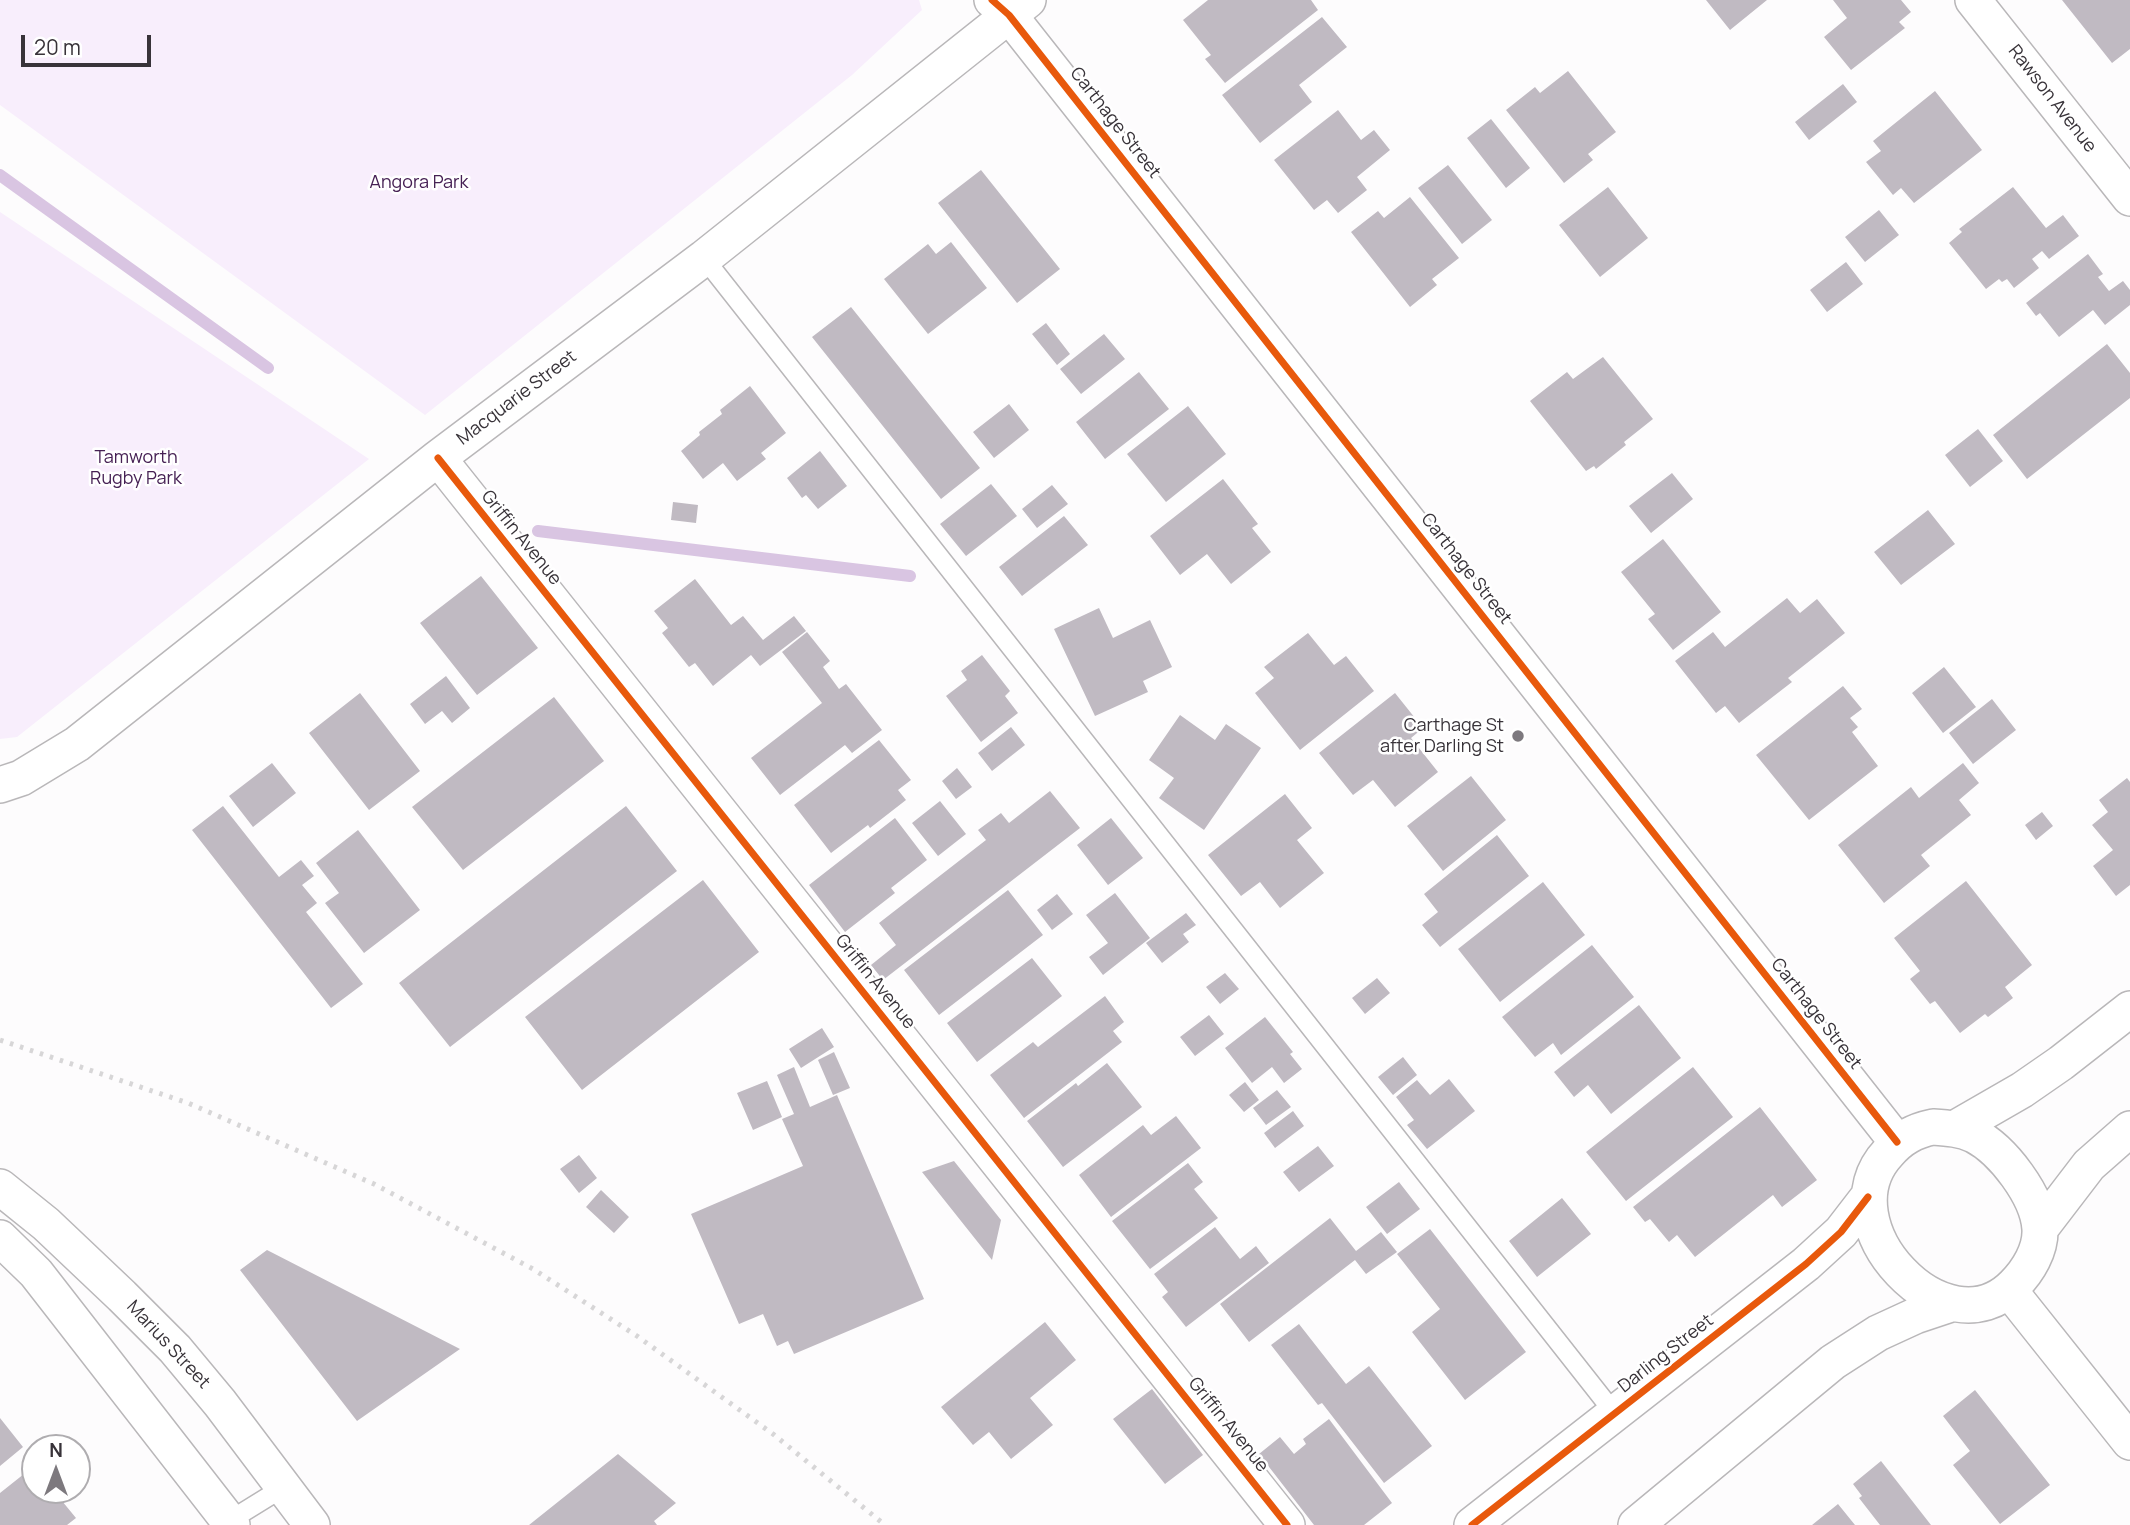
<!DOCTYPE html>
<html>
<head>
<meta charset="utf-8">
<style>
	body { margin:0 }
	#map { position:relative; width:2130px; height:1525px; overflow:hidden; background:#fdfcfd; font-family:Manrope,sans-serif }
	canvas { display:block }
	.north { position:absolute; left:21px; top:1434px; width:70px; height:70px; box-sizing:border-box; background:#fff; border:2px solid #afadb0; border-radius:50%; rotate:0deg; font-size:19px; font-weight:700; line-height:28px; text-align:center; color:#383339 }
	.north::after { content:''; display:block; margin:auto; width:24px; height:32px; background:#7d797e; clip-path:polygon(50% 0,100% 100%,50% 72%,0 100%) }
	.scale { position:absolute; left:21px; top:35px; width:130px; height:32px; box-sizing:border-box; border:4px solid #383339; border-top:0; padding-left:9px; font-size:21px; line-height:24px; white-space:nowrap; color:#383339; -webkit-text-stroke:5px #fff; paint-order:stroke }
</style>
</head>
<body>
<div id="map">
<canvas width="2130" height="1525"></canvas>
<div class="north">N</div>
<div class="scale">20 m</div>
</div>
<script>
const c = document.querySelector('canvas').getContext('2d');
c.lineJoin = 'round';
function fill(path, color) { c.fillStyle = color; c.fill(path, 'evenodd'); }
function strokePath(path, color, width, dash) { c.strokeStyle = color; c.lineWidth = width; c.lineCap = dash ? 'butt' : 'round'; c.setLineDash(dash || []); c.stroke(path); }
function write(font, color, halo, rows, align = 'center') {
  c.font = font + ' Manrope,sans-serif'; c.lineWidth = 5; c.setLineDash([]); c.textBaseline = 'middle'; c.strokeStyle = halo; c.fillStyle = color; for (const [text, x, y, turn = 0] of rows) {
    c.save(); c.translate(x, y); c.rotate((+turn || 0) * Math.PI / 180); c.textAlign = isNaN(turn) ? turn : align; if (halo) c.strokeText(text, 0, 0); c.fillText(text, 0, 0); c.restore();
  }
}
const green = new Path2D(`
	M0 0H919L922 10 852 75 425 415 0 105Z
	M0 212 369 459 17 737 0 739Z`);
const stream = new Path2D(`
	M0 175 268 368
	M538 531 910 576`);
const building = new Path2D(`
	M1208 0H1311L1318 10 1225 83 1205 59 1211 55 1183 20Z
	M1706 0H1767L1730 30Z
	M1833 0H1901L1911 12 1899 22 1905 28 1851 70 1824 37 1847 18Z
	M2062 0H2130V49L2112 63Z
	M1322 17 1347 47 1299 85 1312 102 1260 143 1222 95Z
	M1568 71 1616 132 1588 154 1593 160 1564 183 1506 110 1535 87 1540 93Z
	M1843 84 1857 102 1809 140 1795 122Z
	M1935 91 1982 150 1914 203 1901 188 1893 195 1866 162 1881 151 1873 141Z
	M1338 110 1361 140 1374 130 1390 150 1357 177 1367 190 1338 213 1327 200 1314 210 1274 160Z
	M1491 119 1530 168 1506 188 1467 138Z
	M1448 165 1492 220 1462 244 1418 188Z
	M981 170 1060 269 1017 303 938 203Z
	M1608 187 1648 238 1600 277 1559 225Z
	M2013 187 2046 228 2063 215 2079 236 2049 259 2042 251 2032 259 2039 268 2014 288 2007 279 2002 282 1999 279 1986 289 1949 243 1962 232 1959 229Z
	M1410 197 1459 258 1432 279 1437 285 1410 307 1351 232 1378 211 1384 218Z
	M1879 210 1899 235 1865 262 1845 237Z
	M951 242 987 288 928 334 884 279 928 244 936 254Z
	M2088 254 2103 274 2098 277 2109 291 2123 281 2130 290V305L2105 325 2093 310 2059 337 2040 313 2036 316 2026 303Z
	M1846 262 1863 284 1827 312 1810 290Z
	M851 307 980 468 941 499 812 337Z
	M1046 323 1070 354 1057 365 1032 334Z
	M1104 334 1125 359 1081 394 1060 369Z
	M2107 344 2130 373V398L2027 479 1993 435Z
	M1603 357 1653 419 1624 442 1626 445 1596 469 1594 466 1586 471 1530 401 1567 372 1573 379Z
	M1139 372 1169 409 1105 459 1076 422Z
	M750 386 786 433 761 453 766 459 737 481 723 463 703 479 681 451 700 435 699 432 722 414 720 410Z
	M1009 404 1029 430 994 458 973 432Z
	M1188 406 1226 454 1166 502 1127 454Z
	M1978 429 2003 461 1970 487 1945 455Z
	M820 451 847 486 818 509 806 495 802 498 787 478Z
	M1672 473 1693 499 1651 533 1629 506Z
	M1223 479 1258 524 1252 528 1271 552 1231 584 1207 554 1180 575 1150 536Z
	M991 484 1017 516 966 556 940 524Z
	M1052 485 1068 504 1037 528 1022 509Z
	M673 502 698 505 696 523 671 520Z
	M1928 510 1955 544 1901 585 1874 552Z
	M1064 516 1088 545 1022 596 999 567Z
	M1663 539 1721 612 1673 650 1648 619 1655 614 1621 572Z
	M481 576 538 648 477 695 420 623Z
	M695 579 731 625 743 616 763 640 794 616 806 631 760 666 751 655 713 686 695 663 689 667 662 633 668 628 654 611Z
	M1787 598 1800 613 1817 599 1845 633 1788 678 1792 682 1739 723 1725 706 1716 713 1675 661 1713 632 1725 647Z
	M1099 608 1113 638 1150 620 1172 667 1143 681 1148 692 1095 716 1054 629Z
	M807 632 830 661 823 667 839 689 846 684 882 730 852 753 845 745 780 795 751 758 822 703 782 652Z
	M1308 633 1334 665 1346 656 1374 691 1300 750 1255 693 1274 678 1264 667Z
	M982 655 1010 691 1005 696 1018 713 981 742 946 696 967 680 961 671Z
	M1944 667 1976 707 1943 733 1912 693Z
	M446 676 470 708 452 723 442 711 425 724 410 704Z
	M1843 686 1862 709 1850 718 1858 727 1852 732 1878 766 1809 820 1756 755Z
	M360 693 420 771 369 810 309 733Z
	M1395 693 1423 728 1411 738 1438 772 1395 807 1373 780 1353 795 1319 753Z
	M554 697 604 761 463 870 412 807Z
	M1992 699 2016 730 1973 764 1949 733Z
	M1180 715 1215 740 1226 724 1261 748 1204 830 1159 798 1174 778 1149 760Z
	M1011 727 1025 745 992 771 978 753Z
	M879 740 911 780 898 790 906 800 870 828 868 825 831 853 794 805Z
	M272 763 296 793 253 827 229 796Z
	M1963 763 1979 783 1959 800 1971 815 1921 855 1930 866 1884 903 1838 845 1911 787 1919 798Z
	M957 768 972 787 956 799 942 781Z
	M1471 776 1506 820 1443 871 1407 826Z
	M2127 778 2130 782V885L2116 896 2093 866 2113 850 2092 825 2108 812 2099 800Z
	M1050 791 1080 828 883 980 871 965 896 945 879 923 986 840 978 830 1001 813 1009 823Z
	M1285 794 1312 828 1297 840 1324 873 1280 908 1260 882 1241 896 1208 855Z
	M940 801 966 834 938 856 912 823Z
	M223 806 279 877 301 860 314 876 302 885 317 903 306 912 363 984 331 1008 192 830Z
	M626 806 677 871 450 1047 399 983Z
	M2042 812 2053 826 2036 840 2025 825Z
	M895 818 927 860 891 888 895 893 845 932 809 885Z
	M1111 818 1143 858 1108 885 1077 845Z
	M358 830 420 910 364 953 325 903 339 893 316 863Z
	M1497 835 1529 876 1440 947 1422 925 1438 912 1424 894Z
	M703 880 759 952 582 1090 525 1017Z
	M1966 881 2032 965 2005 987 2013 998 1988 1017 1985 1014 1960 1033 1935 1001 1930 1004 1910 979 1920 971 1894 938Z
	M1543 882 1585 935 1500 1002 1458 949Z
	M1008 890 1043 935 939 1015 904 970Z
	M1115 893 1150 938 1103 975 1089 957 1108 943 1086 915Z
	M1057 894 1073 914 1052 930 1037 910Z
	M1186 913 1196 925 1183 934 1189 942 1162 963 1146 943Z
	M1592 945 1634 997 1561 1055 1553 1043 1535 1057 1502 1017Z
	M1032 958 1062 996 977 1062 947 1023Z
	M1225 973 1239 989 1220 1004 1206 987Z
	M1377 978 1390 993 1365 1014 1352 998Z
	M1105 996 1124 1022 1113 1031 1122 1042 1024 1118 990 1075 1033 1042 1038 1047Z
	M1639 1005 1681 1058 1611 1114 1588 1085 1574 1097 1554 1072Z
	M1209 1015 1224 1034 1195 1056 1180 1037Z
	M1265 1017 1293 1052 1290 1054 1302 1069 1284 1083 1272 1067 1252 1083 1225 1048Z
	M822 1028 834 1047 801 1068 789 1049Z
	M834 1052 850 1088 833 1095 818 1060Z
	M1403 1057 1417 1075 1393 1095 1378 1077Z
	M1107 1063 1142 1107 1063 1167 1027 1121 1076 1083 1078 1086Z
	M794 1067 810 1107 837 1095 924 1299 794 1354 788 1341 777 1346 763 1314 739 1324 691 1214 803 1166 782 1119 794 1114 777 1075Z
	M1693 1067 1733 1117 1626 1201 1586 1152Z
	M1449 1079 1475 1111 1427 1149 1407 1125 1414 1120 1396 1097 1417 1080 1430 1095Z
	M767 1081 782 1117 753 1130 737 1093Z
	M1245 1082 1259 1100 1244 1112 1229 1095Z
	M1277 1090 1291 1107 1266 1125 1253 1108Z
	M1760 1107 1817 1180 1782 1207 1773 1195 1695 1257 1677 1235 1669 1242 1650 1219 1645 1222 1633 1207Z
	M1293 1111 1304 1126 1275 1148 1264 1133Z
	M1176 1116 1201 1148 1111 1217 1079 1175 1143 1125 1151 1135Z
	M1318 1146 1334 1166 1299 1192 1283 1172Z
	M579 1155 597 1178 579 1193 560 1169Z
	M954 1161 1001 1220 992 1260 922 1172Z
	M1188 1163 1203 1182 1194 1189 1218 1218 1150 1269 1112 1221Z
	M1399 1182 1420 1209 1387 1234 1366 1207Z
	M601 1190 629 1217 614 1233 586 1207Z
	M1562 1198 1591 1234 1537 1277 1509 1241Z
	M1330 1218 1356 1251 1381 1232 1397 1252 1366 1274 1355 1260 1249 1342 1220 1304Z
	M1215 1227 1240 1259 1256 1246 1269 1263 1186 1327 1162 1297 1168 1292 1154 1274Z
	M1430 1229 1526 1352 1465 1400 1412 1332 1440 1309 1397 1254Z
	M267 1250 460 1349 357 1421 240 1270Z
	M1045 1322 1076 1360 1030 1398 1053 1425 1011 1459 989 1432 973 1445 941 1407Z
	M1299 1324 1346 1384 1369 1366 1432 1446 1384 1483 1322 1403 1318 1405 1271 1345Z
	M1152 1389 1203 1455 1165 1484 1113 1419Z
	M1975 1390 2050 1485 2000 1524 1953 1465 1970 1451 1943 1416Z
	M0 1418 23 1447 0 1466Z
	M1329 1419 1392 1503 1364 1525H1314L1259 1454 1280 1437 1294 1454 1306 1444 1303 1439Z
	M618 1454 676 1503 654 1521 657 1525H529Z
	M1881 1461 1931 1525H1880L1859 1498 1862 1496 1853 1484Z
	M34 1466 35 1490H53L76 1518 67 1525H0V1493Z
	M1838 1504 1855 1525H1812Z`);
const lane = new Path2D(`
	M704 258 1615 1414
	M229 1521 284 1487`);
const street = new Path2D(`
	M992 0 1009 15 1897 1142
	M1973 0 2130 198
	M438 458 1287 1525
	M0 785 21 778 77 744 438 458 704 258 1028 0
	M1933 1127C1948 1128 1961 1129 1974 1135 2003 1150 2038 1196 2040 1229 2041 1250 2028 1271 2014 1285 1946 1355 1822 1224 1888 1153 1901 1138 1914 1131 1933 1127Z
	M1956 1128 2022 1090 2061 1063 2130 1009
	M0 1187 46 1224 122 1296 175 1349 220 1403 312 1525
	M2040 1229 2089 1165 2130 1129
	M0 1238 36 1273 232 1525
	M2009 1290 2130 1442
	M1472 1525 1806 1264 1841 1232 1868 1197
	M1636 1525 1833 1362 1878 1333 1915 1316 1951 1304`);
const rail = new Path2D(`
	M0 1040 188 1103 374 1184 533 1269 637 1336 773 1434 885 1525`);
const cycleway = new Path2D(`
	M992 0 1009 15 1897 1142
	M438 458 1287 1525
	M1472 1525 1806 1264 1841 1232 1868 1197`);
const markers = [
	[1518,736,7,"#7d797e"]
];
const streetNames = [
	["Rawson Avenue",2052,99,52],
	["Carthage Street",1115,123,52],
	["Macquarie Street",517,398,-37],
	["Griffin Avenue",521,538,51],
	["Carthage Street",1466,569,52],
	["Griffin Avenue",875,982,51],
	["Carthage Street",1816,1014,52],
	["Marius Street",168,1345,47],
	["Darling Street",1666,1354,-38],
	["Griffin Avenue",1228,1425,51]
];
const parkNames = [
	["Angora Park",419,183],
	["Tamworth",136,458],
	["Rugby Park",136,479]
];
const poiNames = [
	["Carthage St",1504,726],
	["after Darling St",1504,747]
];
fill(green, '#f8eefc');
strokePath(stream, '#d9c5e2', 12);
fill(building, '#c0bac2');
strokePath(lane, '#b9b7b9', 21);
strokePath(street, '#b9b7b9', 38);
strokePath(lane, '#fff', 18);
strokePath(street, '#fff', 35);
strokePath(rail, '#d7d6d7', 5, [3.5, 7]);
strokePath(cycleway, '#e8590c', 7);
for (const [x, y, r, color] of markers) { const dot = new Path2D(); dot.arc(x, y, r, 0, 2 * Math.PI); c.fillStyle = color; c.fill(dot); strokePath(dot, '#fff', 2.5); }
write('18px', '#383339', '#fff', streetNames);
write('18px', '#462154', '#fff', parkNames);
write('18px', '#383339', '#fff', poiNames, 'right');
</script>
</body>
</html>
